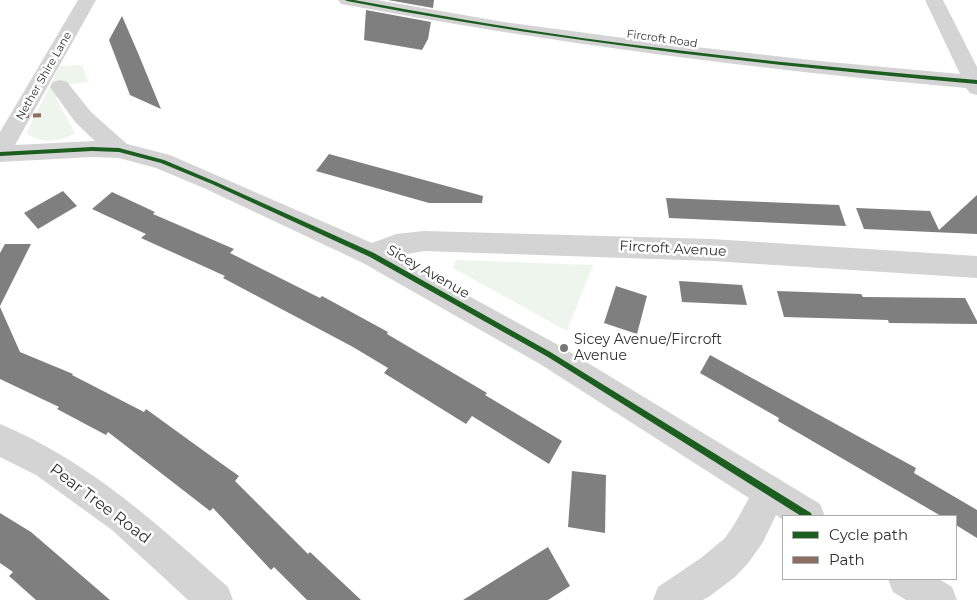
<!DOCTYPE html>
<html>
<head>
<meta charset="utf-8">
<style>
	body { margin:0 }
	#map { position:relative; width:977px; height:600px; overflow:hidden; background:#fff; font-family:Montserrat,sans-serif }
	canvas { display:block }
	.legend { position:absolute; left:782px; top:515px; width:175px; height:65px; box-sizing:border-box; background:#fff; border:1px solid #acacac; margin:0; padding:6px 9px; list-style:none; font-size:15px; color:#2f2f2f }
	.legend li { display:flex; align-items:center; gap:10px; height:25px }
	.legend b { width:25px; border:1px solid #acacac }
</style>
</head>
<body>
<div id="map">
<canvas width="977" height="600"></canvas>
<ul class="legend">
<li><b style="height:6px;background:#1b5e20"></b>Cycle path</li>
<li><b style="height:6px;background:#8d6e63"></b>Path</li>
</ul>
</div>
<script>
const c = document.querySelector('canvas').getContext('2d');
c.lineJoin = 'round';
function fill(path, color) { c.fillStyle = color; c.fill(path, 'evenodd'); }
function strokePath(path, color, width, dash) { c.strokeStyle = color; c.lineWidth = width; c.lineCap = dash ? 'butt' : 'round'; c.setLineDash(dash || []); c.stroke(path); }
function write(font, color, halo, rows, align = 'center') {
  c.font = font + ' Montserrat,sans-serif'; c.lineWidth = 5; c.setLineDash([]); c.textBaseline = 'middle'; c.strokeStyle = halo; c.fillStyle = color; for (const [text, x, y, turn = 0] of rows) {
    c.save(); c.translate(x, y); c.rotate((+turn || 0) * Math.PI / 180); c.textAlign = isNaN(turn) ? turn : align; if (halo) c.strokeText(text, 0, 0); c.fillText(text, 0, 0); c.restore();
  }
}
const green = new Path2D(`
	M82 65 88 82 64 85 56 98 75 133C61 142 40 144 26 133L60 66Z
	M456 260 593 265 567 331 453 268Z`);
const building = new Path2D(`
	M388 0H434L433 8Z
	M366 10 431 22 428 39 422 50 364 40Z
	M122 16 138 53 161 109 130 95 109 40Z
	M329 154 483 196 482 203H429L316 171Z
	M63 191 77 206 38 229 24 213Z
	M112 192 155 212 153 214 234 249 230 253 320 298 322 296 388 332 387 334 487 393 485 395 562 441 549 464 472 416 466 424 384 373 388 368 353 347 223 278 225 276 141 238 146 234 92 209Z
	M977 195V234L864 229 856 208 930 211 939 230Z
	M666 198 839 205 846 226 669 218Z
	M5 244H31L0 306V253Z
	M679 281 742 285 747 305 682 302Z
	M616 286 647 296 637 334 604 323Z
	M777 291 861 294 863 297 965 298 977 321V324L889 323 888 320 784 317Z
	M0 307 20 352 73 374 72 375 144 412 146 409 215 459 239 476 235 481 308 554 310 552 361 600H307L274 567 271 570 213 508 210 511 108 432 106 435 57 409 59 407 0 379Z
	M710 355 916 468 914 473 977 510V538L956 525V516H941L778 421 779 418 700 373Z
	M572 471 606 475 605 533 568 527Z
	M0 513 31 532 110 600H36L9 576 13 572 0 563Z
	M548 547 570 586 548 600H463Z`);
const minor = new Path2D(`
	M78 0H96L15 145 95 141 75 122 50 87 53 82 60 80 67 82 91 112 127 144 170 155 372 243 396 234 424 231 712 239 977 256V278L712 261 424 251 396 256 560 346 820 504 825 516H783V520L776 515 763 542 749 562 735 577 710 596 703 600H653L658 587 701 558 725 538 734 525 749 498 540 364 363 263 206 189 156 168 119 158 92 157 0 162V132Z
	M338 0H377L504 22 661 43 819 61 960 74 925 0H943L977 67V95L970 93 966 88C758 70 552 43 347 5L341 4Z
	M0 424C89 461 157 524 228 587L233 600H188L112 530 36 475 0 457Z
	M888 579H939L952 587 957 600H906L893 592Z`);
const quiet = new Path2D(`
	M21 116 44 115`);
const cycleway = new Path2D(`
	M345 0H354C430 14 505 27 582 38 713 56 845 69 977 80V84C845 72 713 59 582 40 503 29 425 16 347 1Z
	M92 147 119 148 164 160 216 182 374 253 552 353 811 513 812 516H801L548 357 370 257 212 184 161 163 119 152 92 151 0 156V152Z`);
const markers = [
	[564,348,5,"#787878"]
];
const farStreetnames = [
	["Fircroft Road",662,39,8],
	["Nether Shire Lane",44,76,-60]
];
const streetNames = [
	["Fircroft Avenue",673,249,3],
	["Sicey Avenue",428,272,30]
];
const poiNames = [
	["Sicey Avenue/Fircroft",574,340],
	["Avenue",574,356]
];
const nearStreetnames = [
	["Pear Tree Road",100,504,37]
];
fill(green, '#eef5ec');
fill(building, '#7f7f7f');
fill(minor, '#d4d4d4');
strokePath(quiet, '#8d6e63', 4, [8, 4]);
fill(cycleway, '#1b5e20');
for (const [x, y, r, color] of markers) { const dot = new Path2D(); dot.arc(x, y, r, 0, 2 * Math.PI); c.fillStyle = color; c.fill(dot); strokePath(dot, '#fff', 2); }
write('11px', '#2f2f2f', '#fff', farStreetnames);
write('14px', '#2f2f2f', '#fff', streetNames);
write('14px', '#2f2f2f', '#fff', poiNames, 'left');
write('16px', '#2f2f2f', '#fff', nearStreetnames);
</script>
</body>
</html>
